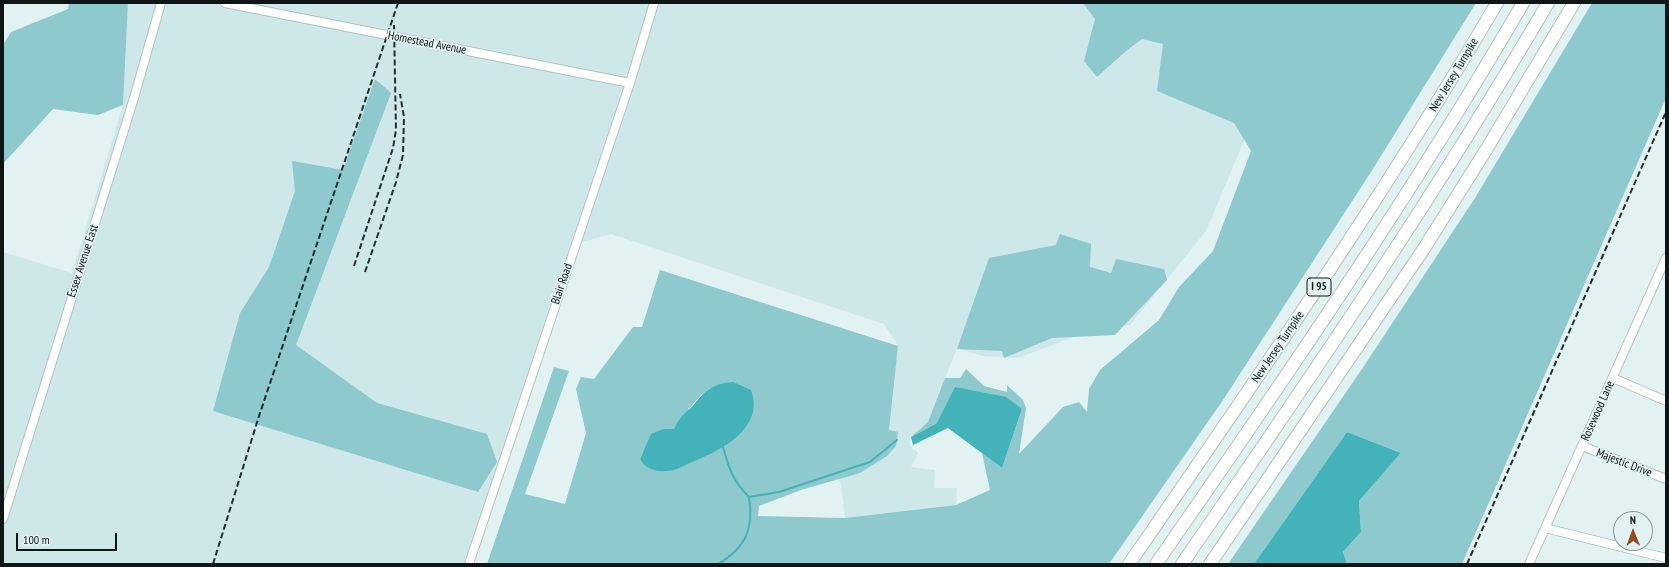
<!DOCTYPE html>
<html>
<head>
<meta charset="utf-8">
<style>
	body { margin:0 }
	#map { position:relative; width:1669px; height:567px; overflow:hidden; background:#e2f2f2; font-family:"PT Sans Narrow",sans-serif }
	canvas { display:block }
	.frame { position:absolute; inset:0; border:4px solid #101516; pointer-events:none }
	.north { position:absolute; left:1613px; top:511px; width:40px; height:40px; box-sizing:border-box; background:#e2f2f2; border:1px solid #8e9a9a; border-radius:50%; rotate:359deg; font-size:11px; font-weight:700; line-height:16px; text-align:center; color:#101516 }
	.north::after { content:''; display:block; margin:auto; width:14px; height:18px; background:#904c20; clip-path:polygon(50% 0,100% 100%,50% 72%,0 100%) }
	.scale { position:absolute; left:16px; top:533px; width:101px; height:18px; box-sizing:border-box; border:2px solid #101516; border-top:0; padding-left:5px; font-size:12px; line-height:14px; white-space:nowrap; color:#101516; -webkit-text-stroke:3px #e2f2f2; paint-order:stroke }
</style>
</head>
<body>
<div id="map">
<canvas width="1669" height="567"></canvas>
<div class="frame"></div>
<div class="north">N</div>
<div class="scale">100 m</div>
</div>
<script>
const c = document.querySelector('canvas').getContext('2d');
c.lineJoin = 'round';
function fill(path, color) { c.fillStyle = color; c.fill(path, 'evenodd'); }
function strokePath(path, color, width, dash) { c.strokeStyle = color; c.lineWidth = width; c.lineCap = dash ? 'butt' : 'round'; c.setLineDash(dash || []); c.stroke(path); }
function write(font, color, halo, rows, align = 'center') {
  c.font = font + ' "PT Sans Narrow",sans-serif'; c.lineWidth = 3.5; c.setLineDash([]); c.textBaseline = 'middle'; c.strokeStyle = halo; c.fillStyle = color; for (const [text, x, y, turn = 0] of rows) {
    c.save(); c.translate(x, y); c.rotate((+turn || 0) * Math.PI / 180); c.textAlign = isNaN(turn) ? turn : align; if (halo) c.strokeText(text, 0, 0); c.fillText(text, 0, 0); c.restore();
  }
}
const built = new Path2D(`
	M128 3H1302L1206 231 1130 325 1095 329 1018 358 982 356 957 348 928 422 911 437 909 445 918 453 911 467 935 470 934 488H957L956 505 845 518 841 484 838 479 860 473 889 430 898 346 884 324 611 234 579 243 469 564H3V252L72 273 123 105Z`);
const green = new Path2D(`
	M69 3H128L123 105 98 115 53 109 3 164V45L11 32 68 9Z
	M1083 3H1476L1371 172 1223 400 1109 564H487L554 367 569 371 525 494 565 504 586 433 576 389 581 377 594 379 633 327H642L660 270 898 346 889 430 898 432 896 446 887 456 860 473 801 490 759 506 758 516 845 518 956 505 990 490 982 453 1002 468 1022 409 937 423 911 437 928 422 945 378H960L966 369 984 386 1007 392V385L1023 400 1026 408 1019 454 1063 407 1079 402 1087 412 1089 389 1100 370 1159 320 1179 287 1213 251 1251 151 1234 123 1157 91 1163 44 1142 39 1126 51 1097 77 1084 61 1095 19ZM702 394 723 447 675 469C662 472 647 471 640 459L643 452 663 429H674C682 415 692 405 702 394Z
	M1592 3H1666V98L1462 564H1347L1343 552 1361 532 1359 501 1401 453 1347 432 1254 564H1228L1362 369 1475 198Z
	M375 79 391 93 296 345 377 403 487 434 497 462 478 492 213 411 240 313 269 267 295 191 292 161 343 170Z
	M1060 234 1091 244 1090 267 1111 273 1116 259 1164 269 1167 280 1115 335 1052 338 1004 358 1002 351 957 349 989 258 1056 245Z`);
const water = new Path2D(`
	M733 382 751 390C765 428 722 450 692 462 684 466 675 471 666 471 656 472 644 468 640 459L651 434 663 429H674C677 423 680 417 685 413 687 410 690 409 692 407 704 391 714 383 733 382Z
	M955 387 1006 397 1022 409 1002 468 948 428 913 445 911 437 937 423Z
	M1347 432 1401 453 1359 501 1361 532 1343 552 1347 564H1254Z`);
const stream = new Path2D(`
	M723 447C729 469 733 481 749 497L779 492 870 462 897 440
	M718 564C746 548 754 528 749 497`);
const minor = new Path2D(`
	M225 3 630 83
	M1613 378 1666 401
	M1582 446 1666 479
	M3 519 134 98 161 3
	M1545 528 1666 558
	M469 564 630 83 654 3
	M1529 564 1666 258`);
const highway = new Path2D(`
	M1129 564C1256 380 1384 196 1497 3
	M1156 564C1284 380 1411 196 1523 3
	M1182 564C1309 380 1435 196 1548 3
	M1210 564 1423 250 1486 150 1574 3`);
const rail = new Path2D(`
	M354 266 393 148 396 130 394 25
	M365 272 396 182 403 155 404 117 400 94
	M213 564 259 416 398 3
	M1467 564 1666 112`);
const shields = [
	[1319,287,24]
];
const shieldNames = [
	["I 95",1319,287]
];
const streetNames = [
	["Homestead Avenue",427,43,11],
	["New Jersey Turnpike",1454,75,-59],
	["Essex Avenue East",83,261,-72],
	["Blair Road",562,284,-71],
	["New Jersey Turnpike",1278,347,-56],
	["Rosewood Lane",1598,411,-66],
	["Majestic Drive",1624,463,21]
];
fill(built, '#cee7e9');
fill(green, '#8dc9cd');
fill(water, '#43b3b9');
strokePath(stream, '#43b3b9', 2);
strokePath(minor, '#b3c2c3', 10);
strokePath(highway, '#b3c2c3', 14);
strokePath(minor, '#fff', 8);
strokePath(highway, '#fff', 12);
strokePath(rail, '#262d2d', 2, [6, 3]);
for (const [x, y, w] of shields) { const box = new Path2D(); box.roundRect(x - w / 2, y - 9, w, 18, 3); c.fillStyle = '#e2f2f2'; c.fill(box); strokePath(box, '#101516', 1); }
write('bold 11px', '#101516', null, shieldNames);
write('12px', '#101516', '#e2f2f2', streetNames);
</script>
</body>
</html>
